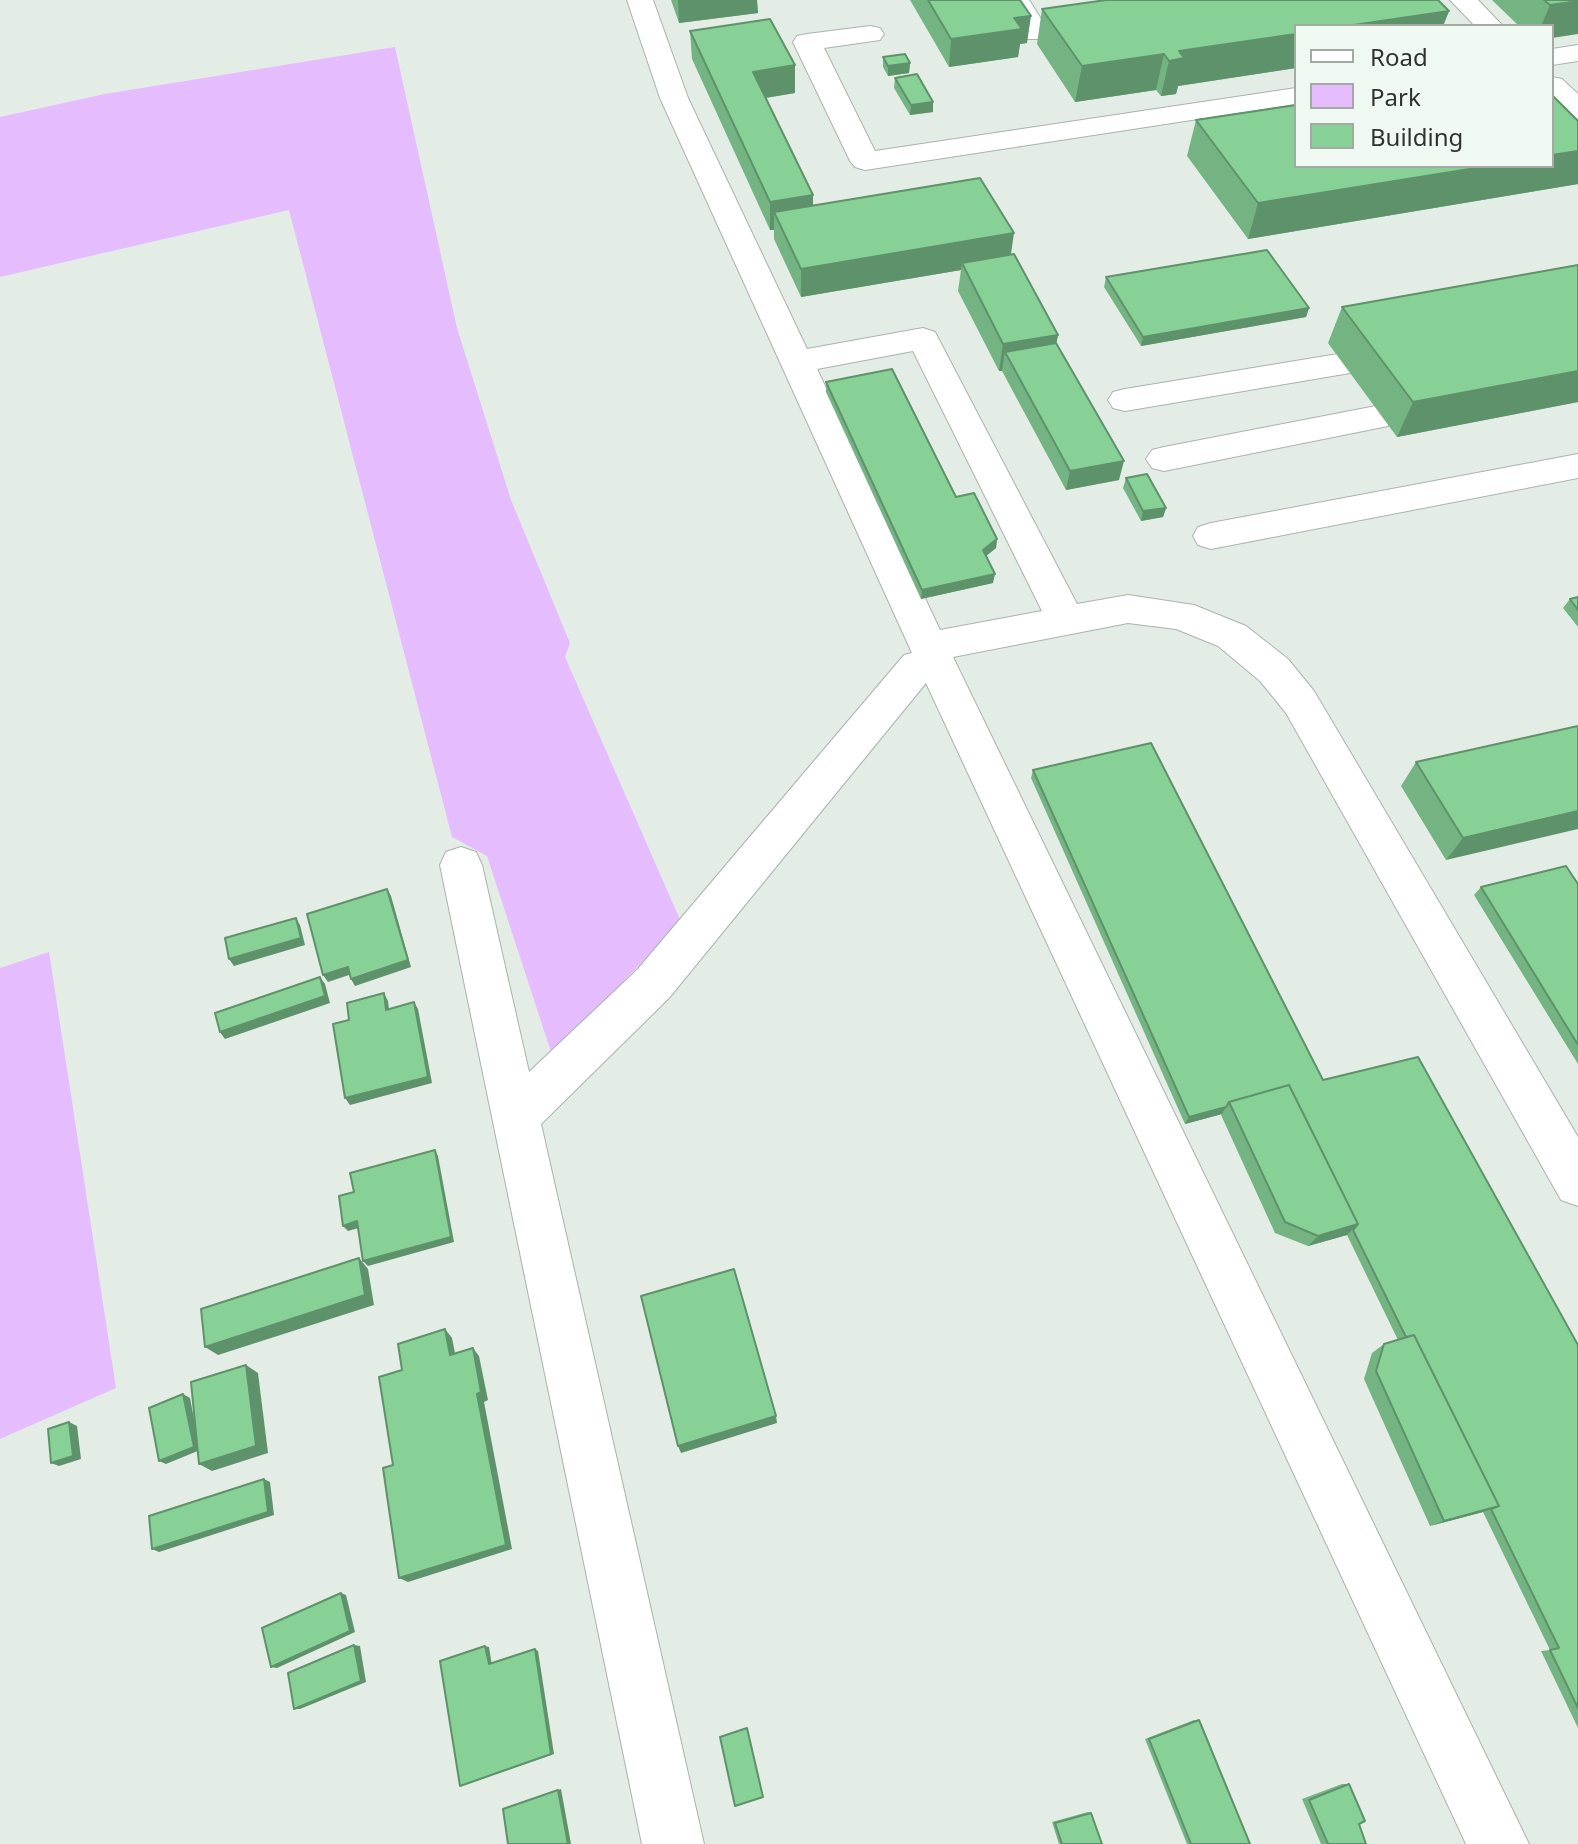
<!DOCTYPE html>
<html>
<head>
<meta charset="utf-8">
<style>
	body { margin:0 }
	#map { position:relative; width:1578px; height:1844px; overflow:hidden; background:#e4ede5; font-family:"Noto Sans",sans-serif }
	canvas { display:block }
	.legend { position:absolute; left:1294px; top:24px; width:260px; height:144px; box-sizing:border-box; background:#f1faf2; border:2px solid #a3aaa4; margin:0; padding:10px 14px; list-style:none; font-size:24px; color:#2f322f }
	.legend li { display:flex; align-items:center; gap:16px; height:40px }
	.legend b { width:40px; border:2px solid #a3aaa4 }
</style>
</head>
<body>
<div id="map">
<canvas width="1578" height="1844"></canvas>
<ul class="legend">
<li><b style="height:10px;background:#fff"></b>Road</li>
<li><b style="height:22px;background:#e5bcfd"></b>Park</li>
<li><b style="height:22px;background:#87d197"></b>Building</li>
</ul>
</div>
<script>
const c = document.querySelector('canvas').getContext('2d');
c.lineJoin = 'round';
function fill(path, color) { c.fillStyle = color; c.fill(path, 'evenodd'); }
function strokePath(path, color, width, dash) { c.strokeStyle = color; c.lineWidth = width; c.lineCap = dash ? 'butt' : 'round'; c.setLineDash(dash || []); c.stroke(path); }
const green = new Path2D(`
	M395 47 457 328 511 500 570 643 565 657 681 922 552 1055 487 856 452 837 289 210 0 277V117L105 94Z
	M49 952 116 1388 0 1439V968Z`);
const minor = new Path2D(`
	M627 0H653L688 98 807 349 923 328 935 332 1077 604 1128 595 1194 605 1246 626 1288 659 1314 691 1578 1137V1206L1561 1200 1286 713 1260 681 1218 646 1176 629 1128 623 953 657 1529 1844H1466L926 683 669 998 541 1124 704 1844H642L440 865 446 852 461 847 476 852 482 865 529 1072 637 970 904 655 912 653 660 98ZM913 351 1042 611 940 630 817 369Z
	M1003 0H1029L1050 33 1046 39H1026Z
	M1450 0H1478L1503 26H1475Z
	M870 26 880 28 884 34 880 40 824 48 875 151 1296 88V104L865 170 855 167 850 161 793 42 797 36 807 34Z
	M1578 45V61L1552 65V49Z
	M1552 77 1562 79 1578 94V119L1568 116 1552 101Z
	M1338 354 1350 357 1355 365 1350 373 1125 411 1113 408 1108 400 1113 392 1125 389Z
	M1376 406 1388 410 1393 418 1388 426 1164 471 1152 468 1146 459 1152 450 1164 447Z
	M1578 454V478L1211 549 1198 545 1193 536 1198 527 1211 523Z`);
const wall = new Path2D(`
	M671 0H757L758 13 679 23Z
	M910 0H1020L1027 43 1020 44 1018 57 949 67Z
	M1492 0H1578L1552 26H1519Z
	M1042 9 1449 11 1443 26H1296V68L1178 86 1176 94 1161 96 1156 90 1075 102 1037 44Z
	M690 31 795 65V93L765 98 813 205 1010 255 1058 335 1056 343 1119 480 1066 490 1002 371H999L958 291 961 270 801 297 774 239V230H770L692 59Z
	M883 57 910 63 909 73 888 76 883 67Z
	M895 78 933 112 910 115 894 88Z
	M1196 120 1578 121V184L1248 239 1187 156Z
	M1578 265V402L1397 437 1328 343 1342 307Z
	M1106 277 1309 308 1306 317 1141 346 1104 287Z
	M826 382 956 497 997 539 996 548 986 556 993 583 921 599 826 392Z
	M1126 478 1166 508 1163 517 1141 521 1123 488Z
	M1578 597V627L1563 608 1570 599Z
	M1578 726 1446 860 1401 786 1416 762Z
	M1033 770 1323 1080 1578 1345V1728L1541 1651 1550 1650 1483 1512 1430 1526 1364 1379 1372 1353 1384 1344 1398 1340 1347 1235 1308 1246 1275 1233 1221 1115 1222 1114 1185 1124 1031 778Z
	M1578 884V1064L1474 895 1481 887Z
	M1194 1720H1199L1250 1844H1187L1145 1739Z
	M1342 1784H1349L1359 1824 1366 1844H1321L1302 1799Z
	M1088 1812 1091 1813 1102 1844H1059L1052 1822Z`);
const shadedWall = new Path2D(`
	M678 0H757L758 13 679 23Z
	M1578 1V34L1552 38V26H1541L1550 5Z
	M1449 11 1443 26H1347Z
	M1031 16 1027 43 1020 44 1018 57 949 67 951 39 1014 18Z
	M1296 34V68L1178 86 1176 94 1161 96 1169 61 1179 51Z
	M1164 54 1156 90 1075 102 1082 66Z
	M910 63 909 73 888 76V66Z
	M795 65V93L753 100V72Z
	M933 102V112L910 115 911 105Z
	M1578 151V184L1248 239 1258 203 1488 166H1552V155Z
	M813 195V223L774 212V230H770V202Z
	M1014 233 1010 261 962 263 961 270 801 297V269Z
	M1309 308 1306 317 1141 346 1143 337Z
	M1058 335 1053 362 1005 352 1002 371H999L1003 344Z
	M1578 371V402L1397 437 1413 402Z
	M1124 461 1119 480 1066 490 1070 471Z
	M1166 508 1163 517 1141 521 1143 511Z
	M997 539 996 548 981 560 983 550Z
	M995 574 993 583 921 599 922 590Z
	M1578 811V829L1446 860 1463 838Z
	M387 889 391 896 411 967 355 986 351 979Z
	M296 918 300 925 305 945 234 966 229 959Z
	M348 967 352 974 328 982 323 975Z
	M320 977 325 984 330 1003 225 1039 220 1032Z
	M384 993 388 1001 390 1017 386 1010Z
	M414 1002 418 1009 432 1083 350 1105 345 1098Z
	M1226 1107 1222 1114 1185 1124 1189 1117Z
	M435 1150 438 1156 454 1242 368 1266 363 1261Z
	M357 1221 362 1227 348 1231 343 1226Z
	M1358 1224 1347 1235 1308 1246 1318 1236Z
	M359 1258 368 1269 374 1305 218 1355 205 1347Z
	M445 1329 452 1338 457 1363 450 1355Z
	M473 1348 479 1356 488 1400 484 1402 512 1549 408 1582 399 1578 477 1394Z
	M246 1365 258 1373 268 1453 212 1471 199 1464Z
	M183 1394 190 1398 200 1450 166 1464 159 1461Z
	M776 1416 777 1423 681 1453 678 1446Z
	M69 1422 77 1426 81 1459 59 1466 51 1463Z
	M264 1479 270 1482 274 1515 159 1552 152 1549Z
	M1499 1506 1483 1512 1430 1526 1444 1521Z
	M341 1593 346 1595 355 1632 277 1668 271 1667Z
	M354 1645 360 1646 366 1682 300 1709H294Z
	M485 1646 489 1647 492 1666 489 1664Z
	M535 1649 538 1651 554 1754 460 1786Z
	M561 1789 571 1844H568L558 1790Z`);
const building = new Path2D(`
	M928 0H1020L1031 16 1014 18 1022 29 951 39Z
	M1106 0H1438L1449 11 1347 26H1296V34L1179 51 1184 58 1169 61 1164 54 1082 66 1042 9Z
	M1544 0H1578V1L1550 5Z
	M770 19 795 65 753 72 813 195 770 202 690 31Z
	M905 54 910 63 888 66 883 57Z
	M917 74 933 102 911 105 895 78Z
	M1552 95 1578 121V151L1552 155Z
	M1296 105V166H1488L1258 203 1196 120Z
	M980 178 1014 233 801 269 774 212Z
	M1267 250 1309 308 1143 337 1106 277Z
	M1014 254 1058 335 1003 344 962 263Z
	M1578 265V371L1413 402 1342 307Z
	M1056 343 1124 461 1070 471 1005 352Z
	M892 369 956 497 974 493 997 539 983 550 995 574 922 590 826 382Z
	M1147 474 1166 508 1143 511 1126 478Z
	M1578 597V610L1570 599Z
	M1578 726V811L1463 838 1416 762Z
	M1151 743 1323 1080 1418 1057 1578 1345V1708L1550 1650 1559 1648 1491 1509 1499 1506 1414 1335 1406 1337 1353 1230 1358 1224 1289 1085 1229 1102 1226 1107 1189 1117 1033 770Z
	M1566 866 1578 884V1045L1481 887Z
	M387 889 408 960 351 979 348 967 323 975 307 914Z
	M296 918 301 938 229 959 225 938Z
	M320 977 325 996 220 1032 215 1013Z
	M384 993 386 1010 414 1002 428 1077 345 1098 333 1024 349 1020 347 1003Z
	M1289 1085 1358 1224 1318 1236 1285 1222 1229 1102Z
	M435 1150 451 1237 363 1261 357 1221 343 1226 339 1196 354 1192 350 1173Z
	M359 1258 365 1295 205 1347 201 1309Z
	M734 1269 776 1416 678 1446 641 1296Z
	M445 1329 450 1355 473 1348 481 1392 477 1394 506 1545 399 1578 383 1468 393 1465 379 1377 402 1370 398 1344Z
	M1414 1335 1499 1506 1444 1521 1376 1371 1384 1344Z
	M246 1365 256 1446 199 1464 191 1382Z
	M183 1394 194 1447 159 1461 149 1408Z
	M69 1422 73 1456 51 1463 48 1429Z
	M264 1479 268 1512 152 1549 149 1516Z
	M341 1593 350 1631 271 1667 262 1628Z
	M354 1645 361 1681 294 1709 288 1673Z
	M485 1646 489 1664 535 1649 551 1754 460 1786 440 1661Z
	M1199 1720 1250 1844H1191L1149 1739Z
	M747 1728 763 1797 735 1806 720 1737Z
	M1349 1784 1365 1821 1359 1824 1366 1844H1328L1309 1800Z
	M558 1790 568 1844H508L503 1809Z
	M1091 1813 1102 1844H1062L1055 1823Z`);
fill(green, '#e5bcfd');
strokePath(minor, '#aab3ac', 2);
fill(minor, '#fff');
fill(wall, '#74b482');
fill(shadedWall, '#5e926a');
fill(building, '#87d197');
strokePath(building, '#5e926a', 2);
</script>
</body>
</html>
